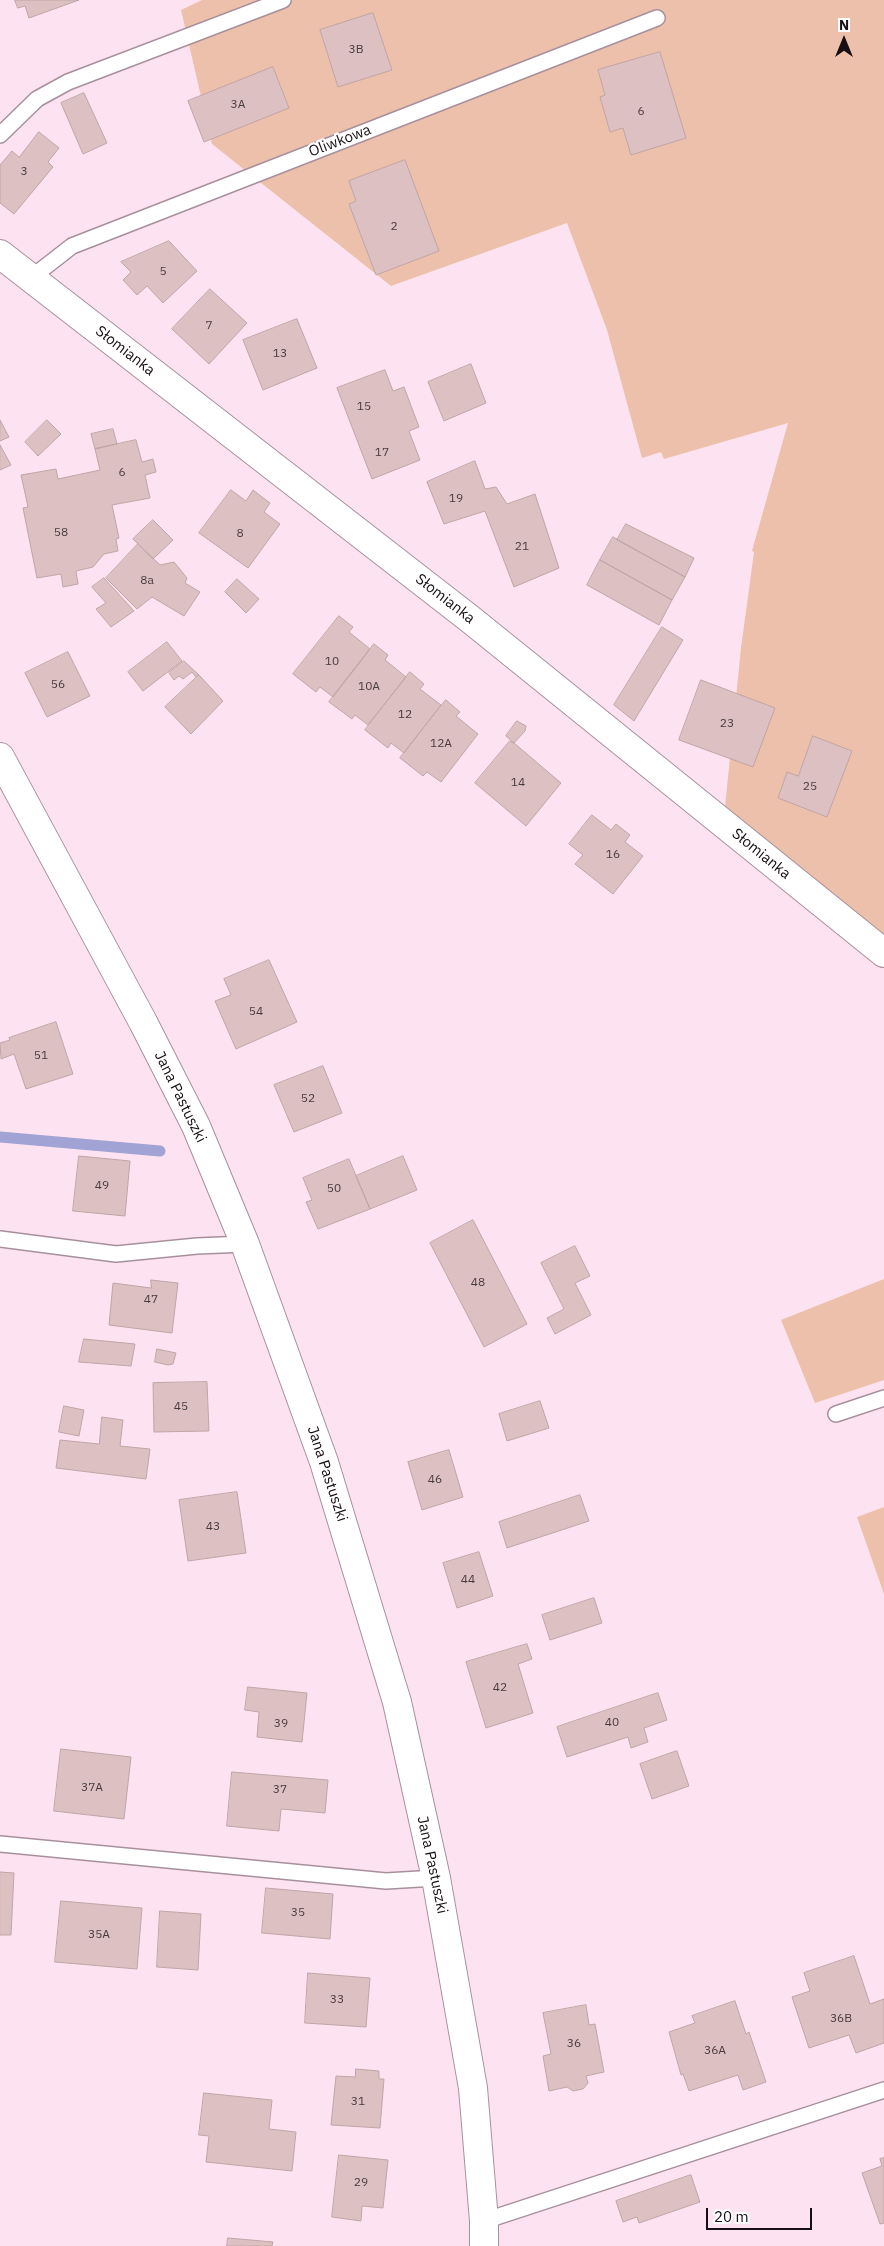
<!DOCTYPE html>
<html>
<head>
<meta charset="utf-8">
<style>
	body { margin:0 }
	#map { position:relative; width:884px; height:2246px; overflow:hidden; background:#fde3f1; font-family:"IBM Plex Sans",sans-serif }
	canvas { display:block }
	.north { position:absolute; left:819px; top:15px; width:50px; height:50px; -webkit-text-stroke:4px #fff; paint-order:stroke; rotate:0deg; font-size:14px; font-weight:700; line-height:20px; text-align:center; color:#170f14 }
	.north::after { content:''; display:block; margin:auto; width:18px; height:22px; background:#170f14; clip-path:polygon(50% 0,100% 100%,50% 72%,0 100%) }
	.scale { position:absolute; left:706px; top:2208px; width:106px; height:22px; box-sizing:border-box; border:2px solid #170f14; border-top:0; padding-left:6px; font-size:15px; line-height:18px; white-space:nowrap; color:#170f14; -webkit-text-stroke:4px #fff; paint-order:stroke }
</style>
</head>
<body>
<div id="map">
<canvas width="884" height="2246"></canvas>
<div class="north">N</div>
<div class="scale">20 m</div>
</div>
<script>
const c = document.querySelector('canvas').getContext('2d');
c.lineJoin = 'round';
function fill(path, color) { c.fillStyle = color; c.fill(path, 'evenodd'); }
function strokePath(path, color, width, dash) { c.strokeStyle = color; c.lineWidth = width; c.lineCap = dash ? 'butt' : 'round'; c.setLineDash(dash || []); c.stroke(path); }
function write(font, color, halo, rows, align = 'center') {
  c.font = font + ' "IBM Plex Sans",sans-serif'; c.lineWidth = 4.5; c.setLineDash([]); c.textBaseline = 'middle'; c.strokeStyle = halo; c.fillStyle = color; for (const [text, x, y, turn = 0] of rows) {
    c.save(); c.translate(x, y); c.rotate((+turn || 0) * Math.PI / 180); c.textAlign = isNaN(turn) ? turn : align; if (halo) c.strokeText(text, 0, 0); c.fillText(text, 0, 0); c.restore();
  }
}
const green = new Path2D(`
	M202 0H884V958L723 827 741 648 754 552 752 551 788 423 664 459 661 452 642 458 607 330 567 223 391 286 212 144 181 10Z
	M884 1279V1380L815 1403 781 1320Z
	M884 1507V1594L857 1517Z`);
const stream = new Path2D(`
	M0 1137 160 1151`);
const building = new Path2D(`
	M15 0H79L29 18 25 6 18 8Z
	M373 13 392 70 338 87 320 30Z
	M660 52 686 138 631 155 623 128 610 132 600 97 605 95 598 70Z
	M273 67 289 108 204 142 188 101Z
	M84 93 107 143 83 154 61 103Z
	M39 132 59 148 48 162 53 167 14 214 0 203V165L12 151 19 157Z
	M405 160 439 251 376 275 349 204 356 201 349 181Z
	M169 241 197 271 163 303 147 286 137 295 123 280 131 272 121 262Z
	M210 289 247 323 209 364 172 329Z
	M297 319 317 368 263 390 243 340Z
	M471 364 486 403 444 421 428 382Z
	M385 370 393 391 404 387 419 427 409 431 420 460 372 479 337 388Z
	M0 420 9 437 0 441Z
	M47 420 61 434 38 456 25 442Z
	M113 429 117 444 95 449 91 434Z
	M136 440 142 462 153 459 156 472 145 475 150 498 112 505 119 538 116 539 118 551 104 554 93 567 76 571 78 584 63 587 61 574 37 578 23 508 28 507 21 475 56 469 58 479 100 470 95 449Z
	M0 445 11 465 0 470Z
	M475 461 485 489 496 487 507 504 535 494 559 568 514 587 485 511 444 524 427 482Z
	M231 490 246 501 253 490 270 503 264 512 280 524 248 568 199 533Z
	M153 520 173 540 153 559 133 539Z
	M626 524 694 558 685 577 617 540Z
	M613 537 685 577 672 600 600 560Z
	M138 544 160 565 174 562 187 578 185 583 200 592 184 616 152 597 137 609 106 578Z
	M600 560 672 600 659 625 587 585Z
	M104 578 134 611 111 627 96 609 106 603 92 587Z
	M237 579 259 599 246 613 225 592Z
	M339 616 353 627 349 632 370 649 333 697 320 687 316 692 293 674Z
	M662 627 683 640 634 721 614 705Z
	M167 642 182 661 143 691 128 672Z
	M374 644 388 655 385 660 406 677 368 725 355 715 352 719 329 702Z
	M68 652 90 696 47 717 25 673Z
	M184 661 199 675 196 677 192 672 183 679 179 676 174 680 169 673Z
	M410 672 424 684 420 689 441 705 404 753 391 743 388 748 365 730Z
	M199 675 223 701 191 734 165 707Z
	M701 680 775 708 753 767 679 740Z
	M446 700 460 712 456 716 478 734 441 782 427 772 423 776 400 758Z
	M517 721 526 726 525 731 514 743 506 736Z
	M813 736 852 751 827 817 778 798 787 772 798 776Z
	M510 741 514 743 561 783 526 826 475 783Z
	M592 815 611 830 616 824 630 835 625 842 643 856 613 894 575 864 583 855 569 844Z
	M269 960 297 1022 236 1049 215 1001 231 995 224 979Z
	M56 1022 73 1074 26 1089 14 1054 1 1059 0 1043 10 1040 9 1038Z
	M323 1066 342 1113 294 1132 274 1085Z
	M79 1156 130 1161 125 1216 73 1211Z
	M403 1156 417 1190 370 1209 356 1176Z
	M349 1159 370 1209 318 1229 306 1202 312 1200 303 1178Z
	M473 1220 527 1324 484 1347 430 1243Z
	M575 1246 590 1276 575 1283 591 1315 555 1334 547 1318 564 1309 541 1263Z
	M151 1280 178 1283 172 1333 109 1325 113 1283 151 1288Z
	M84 1339 135 1344 131 1366 79 1362Z
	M157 1349 176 1353 173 1364 168 1365 155 1362Z
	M207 1382 209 1431 154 1432 153 1383Z
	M540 1401 549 1428 507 1441 499 1414Z
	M64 1406 84 1410 79 1436 59 1432Z
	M102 1417 123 1420 120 1446 150 1449 146 1479 56 1468 60 1440 99 1444Z
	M449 1450 463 1497 422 1510 408 1462Z
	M237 1492 246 1553 188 1561 179 1500Z
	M580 1495 589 1521 507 1548 499 1522Z
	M479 1552 493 1596 457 1608 443 1563Z
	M594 1598 602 1623 550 1640 542 1615Z
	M527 1644 532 1659 518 1664 533 1713 486 1728 466 1662Z
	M248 1687 307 1693 302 1742 257 1737 259 1712 245 1710Z
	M658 1693 667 1720 644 1728 648 1742 631 1748 628 1737 567 1757 557 1727Z
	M61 1749 131 1757 124 1819 54 1811Z
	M677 1751 689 1786 652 1799 640 1764Z
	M232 1772 328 1780 325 1813 281 1809 279 1831 227 1826Z
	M0 1872 14 1873 11 1935H0Z
	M266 1888 333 1894 330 1939 262 1933Z
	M61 1901 142 1908 137 1969 55 1962Z
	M160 1911 201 1914 198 1970 157 1967Z
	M854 1956 870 2004 884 1999V2043L856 2053 849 2035 809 2048 792 1997 810 1991 804 1973Z
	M308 1973 370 1978 366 2027 305 2023Z
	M735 2001 746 2034 749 2032 766 2082 743 2090 738 2075 689 2091 683 2074 681 2075 669 2032 695 2023 692 2016Z
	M586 2005 589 2025 595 2024 604 2072 586 2076 588 2083 583 2089 573 2091 567 2087 549 2091 543 2056 551 2054 543 2013Z
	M356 2069 379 2071V2079H384L380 2128 331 2125 336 2076 355 2077Z
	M204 2093 272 2100 269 2129 296 2132 292 2171 206 2162 209 2136 199 2135Z
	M339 2155 388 2160 383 2208 362 2206 361 2221 332 2217Z
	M884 2158V2223L880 2224 862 2173 882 2166 880 2159Z
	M691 2175 700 2202 639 2223 637 2217 623 2222 616 2201Z
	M228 2238 273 2242 272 2246H227Z`);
const service = new Path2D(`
	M0 135 37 99 68 82 283 0
	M31 278 72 246 657 18
	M0 1239 116 1254 197 1246 245 1244
	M836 1414 884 1398
	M0 1844 386 1881 436 1878
	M484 2221 884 2090`);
const minor = new Path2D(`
	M0 254 470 619 884 953`);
const tertiary = new Path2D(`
	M0 757 143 1022 196 1126 245 1244 324 1462 397 1702 436 1878 473 2088 484 2221V2246`);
const numberNames = [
	["3B",356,50],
	["3A",238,105],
	["6",641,112],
	["3",24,172],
	["2",394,227],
	["5",163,272],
	["7",209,326],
	["13",280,354],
	["15",364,407],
	["17",382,453],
	["6",122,473],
	["19",456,499],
	["58",61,533],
	["8",240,534],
	["21",522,547],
	["8a",147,581],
	["10",332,662],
	["56",58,685],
	["10A",369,687],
	["12",405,715],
	["23",727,724],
	["12A",441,744],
	["14",518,783],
	["25",810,787],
	["16",613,855],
	["54",256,1012],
	["51",41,1056],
	["52",308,1099],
	["49",102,1186],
	["50",334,1189],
	["48",478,1283],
	["47",151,1300],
	["45",181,1407],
	["46",435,1480],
	["43",213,1527],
	["44",468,1580],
	["42",500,1688],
	["40",612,1723],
	["39",281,1724],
	["37A",92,1788],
	["37",280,1790],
	["35",298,1913],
	["35A",99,1935],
	["33",337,2000],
	["36B",841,2019],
	["36",574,2044],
	["36A",715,2051],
	["31",358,2102],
	["29",361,2183]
];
const streetNames = [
	["Oliwkowa",340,141,-21],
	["Słomianka",125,351,38],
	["Słomianka",445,599,38],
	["Słomianka",761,854,39],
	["Jana Pastuszki",180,1097,64],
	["Jana Pastuszki",327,1474,72],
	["Jana Pastuszki",432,1865,78]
];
fill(green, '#ecc0ab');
strokePath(stream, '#a0a3d3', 11);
fill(building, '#ddc0c1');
strokePath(building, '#c0a5a6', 1);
strokePath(service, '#a7909c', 18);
strokePath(minor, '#a7909c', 30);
strokePath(tertiary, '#a7909c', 30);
strokePath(service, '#fff', 15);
strokePath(minor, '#fff', 28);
strokePath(tertiary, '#fff', 28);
write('12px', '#483b3f', null, numberNames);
write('15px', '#170f14', '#fff', streetNames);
</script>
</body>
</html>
